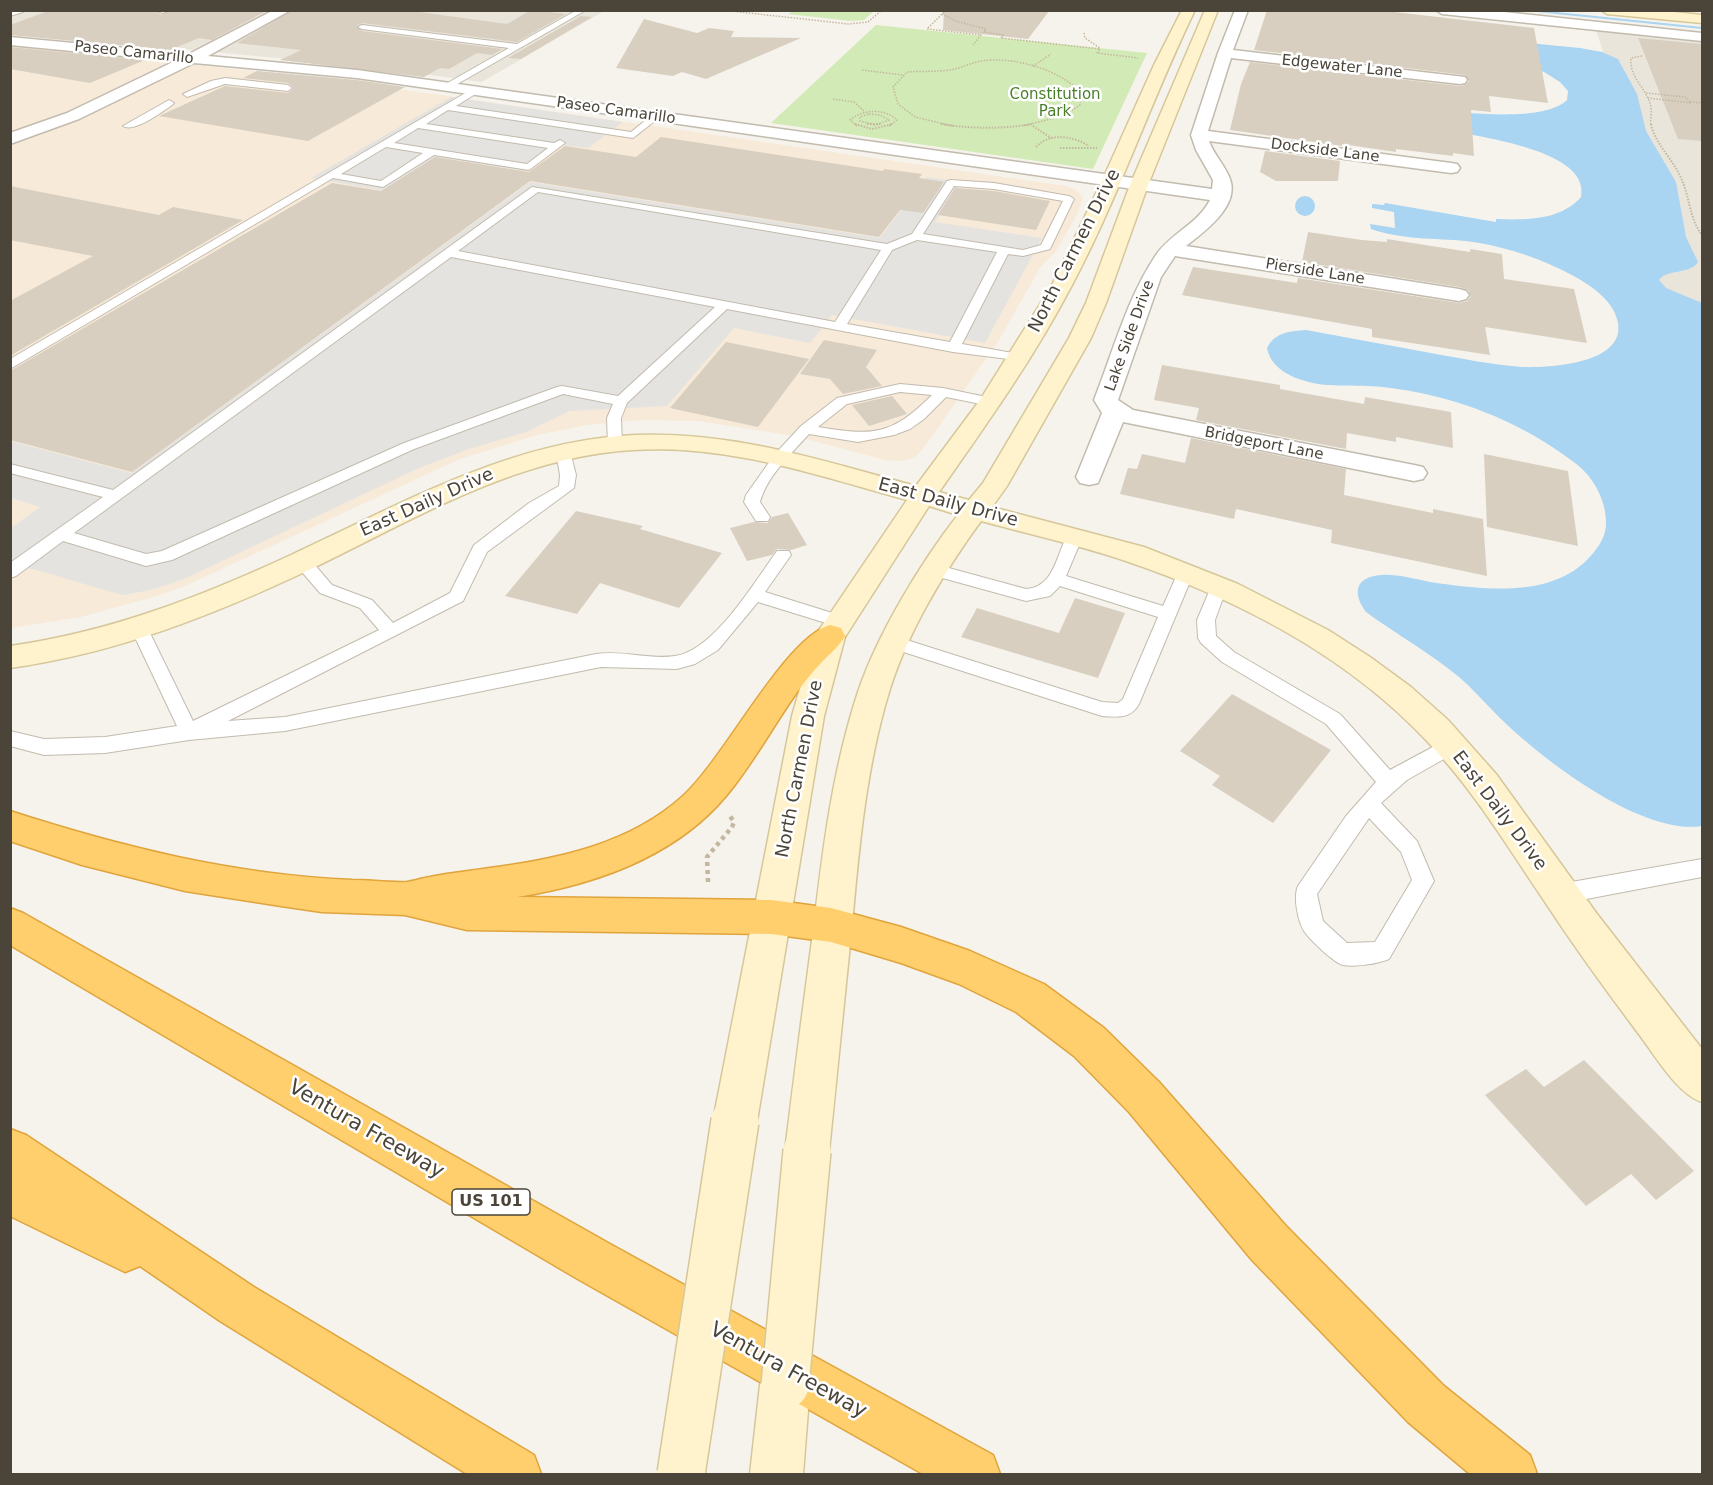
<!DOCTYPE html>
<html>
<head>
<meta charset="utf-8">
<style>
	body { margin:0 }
	#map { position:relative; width:1713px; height:1485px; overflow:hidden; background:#f6f3ec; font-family:"DejaVu Sans",sans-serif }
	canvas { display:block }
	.frame { position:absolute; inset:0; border:12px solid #4b4439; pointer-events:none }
</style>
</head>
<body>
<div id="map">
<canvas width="1713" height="1485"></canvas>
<div class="frame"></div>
</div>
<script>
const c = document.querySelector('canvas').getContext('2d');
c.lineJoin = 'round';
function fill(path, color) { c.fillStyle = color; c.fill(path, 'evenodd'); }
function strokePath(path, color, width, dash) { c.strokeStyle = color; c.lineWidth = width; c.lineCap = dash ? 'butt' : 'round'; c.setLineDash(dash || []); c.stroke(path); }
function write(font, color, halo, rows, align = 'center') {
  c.font = font + ' "DejaVu Sans",sans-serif'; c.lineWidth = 5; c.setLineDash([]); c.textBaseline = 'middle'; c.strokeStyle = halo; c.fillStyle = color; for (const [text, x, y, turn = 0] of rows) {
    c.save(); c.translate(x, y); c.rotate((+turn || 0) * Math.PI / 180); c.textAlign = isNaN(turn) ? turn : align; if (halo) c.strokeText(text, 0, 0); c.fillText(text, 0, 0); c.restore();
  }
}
const residential = new Path2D(`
	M10 11H604L482 82 362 66 11 33Z
	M1595 28 1702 39V380L1654 282 1602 54 1603 51Z`);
const commercial = new Path2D(`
	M11 45 344 81 1066 186 1076 190 1083 197 1077 215 1056 251 1040 268 999 340 923 449 914 458 901 461 885 460 795 436 698 421 640 420 587 425 537 435 460 459 185 586 160 595 81 617 11 628Z`);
const green = new Path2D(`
	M793 11V10L874 11 864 20 851 21 788 14Z
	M876 25 1147 53 1093 169 771 123Z`);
const parking = new Path2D(`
	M451 97 623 122 588 148 562 145 525 171 435 157 418 168 392 192 311 178Z
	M926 177 962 182 935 222 1042 238 985 343 832 315 810 343 734 328 667 406 570 411 526 432 469 449 419 468 184 579 151 590 122 595 33 569 11 568V528L40 507 11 498 10 441 131 473 530 182 880 238Z`);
const water = new Path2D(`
	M1446 35 1580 48 1602 52 1618 59 1637 94 1646 131 1676 182 1686 237 1698 262C1690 275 1668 268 1659 280L1666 288 1702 303V826C1640 836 1536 755 1495 713 1483 701 1472 688 1459 677 1430 653 1396 634 1366 612 1352 593 1355 577 1381 575 1397 574 1414 579 1430 582 1479 589 1548 599 1587 560 1596 550 1605 540 1606 525 1607 502 1594 477 1575 463 1519 420 1453 395 1383 387 1356 384 1328 389 1302 380 1286 375 1270 365 1267 348 1275 332 1291 331 1306 330 1349 338 1393 346 1436 354 1465 359 1493 365 1522 367 1549 368 1625 364 1618 323 1614 297 1581 279 1560 269 1531 255 1498 245 1466 241 1433 238 1403 240 1371 229L1370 224 1395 228 1394 212 1372 208V204L1384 205 1385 203 1496 222V219C1525 220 1560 221 1581 197 1591 150 1480 138 1451 130 1416 121 1383 108 1349 98 1393 103 1536 131 1567 100L1568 91 1560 82 1544 72Z
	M1295 206a10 10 0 1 1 20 0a10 10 0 1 1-20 0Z`);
const stream = new Path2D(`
	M1537 10 1702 27V29L1517 10Z`);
const building = new Path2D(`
	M51 10H151L162 15 169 10H268L212 40 199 38 170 50 10 35V25Z
	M293 10H405L507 24 531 10 566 14 517 42 362 23 356 26 362 31 502 49 492 55 477 53 449 69 440 68 424 77 280 60 301 50 237 43Z
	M944 10H1050L1028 39 943 30Z
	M1267 10H1377L1534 28 1548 103 1489 96 1491 112 1471 110 1474 156 1453 153V156L1396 149V152L1342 144V146L1230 130 1241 84 1250 62 1460 86 1465 85 1469 81 1465 75 1254 50Z
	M581 16 592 17 521 59 508 58Z
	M644 19 697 33 709 28 734 31 731 37 801 38 706 79 682 72 673 76 616 68Z
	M1638 38 1702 44V141L1678 139Z
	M10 47 145 60 90 83 10 69Z
	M257 71 357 80 405 87 308 141 159 116 225 86 288 93 294 88 288 83 243 78Z
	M661 137 883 171 884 169 922 174 919 178 944 182 923 213 900 210 879 237 530 181 132 472 10 440V371L332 183 381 191 435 157 529 172 565 146 636 157Z
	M1265 151 1340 161 1338 181H1276L1260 172Z
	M10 186 159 215 173 207 243 220 10 356V301L93 256 10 240Z
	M955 188 994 191 1050 201 1036 230 938 215Z
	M1308 232 1362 240 1387 242V239L1470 252V249L1502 254 1504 279 1574 289 1587 343 1485 327 1490 355 1372 337V329L1182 295 1193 267 1297 283 1298 278 1459 303 1467 301 1471 296 1468 290 1459 287 1302 262Z
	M824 340 877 350 866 367 882 386 843 394 830 379 800 374Z
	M726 342 809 359 758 427 670 408Z
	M1162 365 1280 385V389L1364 404 1365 397 1451 412 1453 448 1396 437V442L1347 433 1346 449 1196 420 1199 408 1154 400Z
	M892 396 907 414 869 426 852 405Z
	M1191 438 1346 469 1344 495 1433 513V509L1483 519 1487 576 1331 543 1332 530 1236 509 1234 519 1120 494 1128 468 1137 469 1142 454 1185 463Z
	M1484 454 1568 471 1578 546 1487 527Z
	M576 511 643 526 640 529 722 553 679 608 600 583 577 614 505 596Z
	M788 513 807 545 791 550 777 549 772 555 747 561 730 528 754 522 768 523 772 517Z
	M1075 598 1125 613 1098 678 961 637 977 608 1059 633Z
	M1232 694 1331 750 1273 823 1212 785 1220 776 1180 751Z
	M1584 1060 1694 1171 1656 1200 1631 1174 1586 1206 1485 1095 1526 1069 1544 1087Z`);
const pathFar2 = new Path2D(`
	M722 10 848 24 868 22 882 10
	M946 10 927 29 981 35 973 45
	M942 14 956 21 986 29 983 33
	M984 32 1003 35 1001 38 1100 49 1097 53 1138 58
	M1084 33 1085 38 1100 48
	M1642 56 1631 58C1629 78 1647 88 1651 107 1652 113 1650 120 1651 126
	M1033 66 1051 54
	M862 70 903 75
	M1646 93 1685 97 1691 103 1648 98
	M833 99 854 102 864 111
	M1690 102 1702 103
	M869 114 880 115 889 120 875 125 860 121V117Z
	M857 126 850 120C863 109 885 108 897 120L889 126
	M953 126 915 117 898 104 893 87 907 72C921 71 935 72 949 70 960 69 970 63 981 61 1012 56 1060 69 1081 93L1080 105 1063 116 1022 126`);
const pathFar1 = new Path2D(`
	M855 124 872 129 893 124
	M867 124H881
	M941 124C973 129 1002 129 1033 124
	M1651 124C1655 144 1673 159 1681 178 1690 197 1689 218 1702 235
	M1033 126 1051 138
	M1036 147C1050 132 1073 136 1089 146
	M1060 148H1097`);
const path = new Path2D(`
	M708 882 707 857 732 827 734 822 730 816`);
const lane = new Path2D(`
	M23 10V12L10 16V11Z
	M153 10H166L167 11 163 13Z
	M577 10H586L447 90 443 87 444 85 509 48 362 29 358 27 362 25 517 44Z
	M225 78 288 85 292 88 288 91 225 84 187 97 183 94 211 81Z
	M474 88 478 91 477 93 456 106 631 132 652 115 660 117 633 138 448 110 426 124 554 143 560 140 565 143 529 170 434 155 383 187 333 178 10 369V359ZM418 128 548 148 527 164 394 143ZM386 147 423 153 381 181 341 174Z
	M169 100 174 103 172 105C162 112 134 133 123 126Z
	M951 180 994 183 1069 196 1074 199 1050 249 1023 256 1008 254 962 344 1024 355 1026 358 1024 361 953 352 727 309 627 403 621 418 622 445 620 448 615 449 608 445 607 418 613 404 563 394 414 449 172 560 146 566 63 541 16 576 10 578V563L103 497 10 473V464L113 490 532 187 887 244 912 234 947 181ZM954 186 994 189 1063 201 1041 245 1023 250 923 234ZM538 192 881 250 835 322 458 251ZM917 240 997 252 950 342 847 324 892 250ZM451 257 715 307 618 396 562 386 557 387 404 443 162 551 146 554 74 533Z
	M900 384 943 388 996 399 998 402 991 406 946 397 924 419 910 429 894 435 858 442 809 434C792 453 767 476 760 502L770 517 768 521H756L744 502 746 495 775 454 801 426 837 398ZM900 392 932 395C891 436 873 436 818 427L847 404Z
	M563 448 570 452 576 475 574 488 487 552 463 601 228 721 285 717 596 654C623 650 649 660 675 656 714 651 755 581 777 551H789L791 555 765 592 845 617 848 621 845 625 839 627 758 602 718 650 695 664 677 669 601 667 285 731 189 740 105 753 44 755 10 746V731L44 739 105 737 177 726 131 629 134 625 140 623 146 625 193 721 379 630 360 608 320 593 296 565 294 561 296 557H308L332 585 372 600 393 623 450 593 474 545 529 503 559 486 560 475 556 452Z
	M1075 531 1081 532 1083 536 1066 576 1163 606 1180 568H1192L1194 572 1139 704C1131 719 1117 717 1102 716L888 647 885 642 888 637 894 636 1102 702 1118 703 1123 699 1158 617 1060 586 1050 596 1026 601 928 574 926 570 928 566 934 564 1026 589C1055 587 1056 554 1069 532Z
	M1219 581 1225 583 1227 587 1215 620 1216 636 1234 652 1340 714 1390 770 1444 741 1451 738 1458 741 1461 746 1458 751 1407 780 1381 803 1417 841 1434 881 1389 959C1377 964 1356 967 1343 965 1334 963 1309 939 1304 931 1298 921 1293 897 1298 886L1346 816 1376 782 1326 724 1222 662 1201 643 1198 638 1197 620 1211 587 1213 583ZM1369 818 1401 852 1412 880 1375 942 1347 943 1323 921 1317 894Z
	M1702 859V877L1560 904 1552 901 1549 894 1552 887 1560 884Z`);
const street = new Path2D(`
	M274 10H291L208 56 357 70 1212 189 1213 180 1196 150 1191 135 1218 53 1235 10H1248L1233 50 1465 77 1467 80 1465 83 1460 84 1231 58 1208 131 1451 163 1457 164 1460 168 1457 172 1451 173 1209 141C1214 155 1225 165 1230 179 1240 206 1204 232 1186 246L1459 289 1466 291 1469 295 1466 299 1459 301 1175 256 1161 277 1118 400 1133 410 1414 465 1423 467 1427 473 1423 479 1414 481 1123 422 1098 483 1089 485 1080 483 1076 477 1102 413 1094 400C1113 352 1127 298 1156 255 1171 233 1198 224 1210 200L357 78 194 63 79 119 10 144V133L67 113 175 61 10 45V37L189 54Z
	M1436 10H1485L1702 33V41L1442 14Z`);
const secondary = new Path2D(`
	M1182 10H1195C1151 100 1119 197 1072 285 1034 358 986 425 939 492L969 500 983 483 1069 338 1086 303 1130 185 1205 10H1218L1148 185 1106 303 1091 338 1007 486 992 507 1144 547 1238 584 1328 630 1370 657 1411 687 1448 720 1496 774 1597 914 1702 1049V1102C1677 1094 1655 1055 1638 1033 1605 989 1573 945 1543 899 1506 844 1472 788 1426 740 1346 655 1235 598 1126 561 1079 545 1029 534 981 521 945 570 907 633 889 692 866 768 859 847 852 925 844 1000 837 1076 829 1151L823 1167 807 1173 791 1167 785 1151C794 1076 804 1000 814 925 823 847 833 768 858 692 877 635 921 562 958 515L929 506 845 637 824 716 757 1121 750 1136 735 1143 720 1136 713 1121 792 716 815 636 907 500C816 475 728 444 633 450 515 457 415 519 311 569 214 615 117 653 10 668V646C110 632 200 597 291 555 402 504 511 440 636 435 733 431 824 461 916 486L980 400 1052 285 1102 181 1154 65Z
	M1601 10H1654L1702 15V23L1607 14Z
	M785 1360 803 1367 810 1385 803 1474H750L760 1385 767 1367Z`);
const highway = new Path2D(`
	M830 625 841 628 845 636C839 647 829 654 821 663 811 673 803 684 795 695 772 728 752 765 726 796 675 857 593 885 517 897L771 900 831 908 901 927 970 951 1044 984 1104 1028 1159 1082 1286 1226 1444 1386 1530 1455 1537 1474H1470L1408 1422 1252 1260 1129 1112 1074 1056 1016 1012 959 984 901 963 831 942 771 934 467 930 405 915 322 912 281 906 185 891 82 865 10 841V811C121 847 235 875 352 880 370 880 389 883 407 882 414 881 423 878 430 877 450 873 470 871 490 868 558 859 630 844 683 796 725 758 784 639 830 625Z
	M10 908 23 913 610 1244 993 1455 1000 1474H923L576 1278 10 945Z
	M10 1129 26 1135 254 1287 534 1455 541 1474H467L220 1321 140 1266 125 1272 10 1216Z`);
const secondaryBridge = new Path2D(`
	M785 1385 807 1151
	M681 1474 735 1121`);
const farStreetnames = [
	["Paseo Camarillo",134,53,6],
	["Edgewater Lane",1342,67,6],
	["Paseo Camarillo",616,111,8],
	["Dockside Lane",1325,151,7],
	["Pierside Lane",1315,272,9],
	["Lake Side Drive",1130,336,-70],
	["Bridgeport Lane",1264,444,11]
];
const farParknames = [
	["Constitution",1055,95],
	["Park",1055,112]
];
const shields = [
	[491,1202,78]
];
const shieldNames = [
	["US 101",491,1202]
];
const streetNames = [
	["North Carmen Drive",1075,251,-63],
	["East Daily Drive",427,503,-24],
	["East Daily Drive",948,503,15],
	["North Carmen Drive",800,769,-79],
	["East Daily Drive",1499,811,53]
];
const nearStreetnames = [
	["Ventura Freeway",366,1130,30],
	["Ventura Freeway",788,1371,29]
];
fill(residential, '#eae5da');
fill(commercial, '#f7ead8');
fill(green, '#d2eab5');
fill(parking, '#e5e3e0');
fill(water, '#a9d4f2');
fill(stream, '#a9d4f2');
fill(building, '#d8cfc1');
strokePath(lane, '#c2bbae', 2);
strokePath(street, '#c2bbae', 3);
strokePath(secondary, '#d6c79b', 3);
strokePath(highway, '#e0a43c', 3);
strokePath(pathFar2, '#c4b79f', 1.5, [1.5, 1.5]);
strokePath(pathFar1, '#c4b79f', 2, [1.5, 1.5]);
strokePath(path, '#c4b79f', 4.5, [4, 4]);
fill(lane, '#fff');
fill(street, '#fff');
fill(secondary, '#fff3cd');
fill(highway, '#ffcf6e');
strokePath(secondaryBridge, '#d6c79b', 50, []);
strokePath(secondaryBridge, '#fff3cd', 47);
write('15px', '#4b4439', '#fff', farStreetnames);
write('15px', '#4a7f2a', '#fff', farParknames);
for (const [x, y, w] of shields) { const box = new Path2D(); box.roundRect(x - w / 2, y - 13, w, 26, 4.5); c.fillStyle = '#fff'; c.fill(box); strokePath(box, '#4b4439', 1.5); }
write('bold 16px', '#4b4439', null, shieldNames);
write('18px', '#4b4439', '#fff', streetNames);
write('21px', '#4b4439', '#fff', nearStreetnames);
</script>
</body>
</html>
